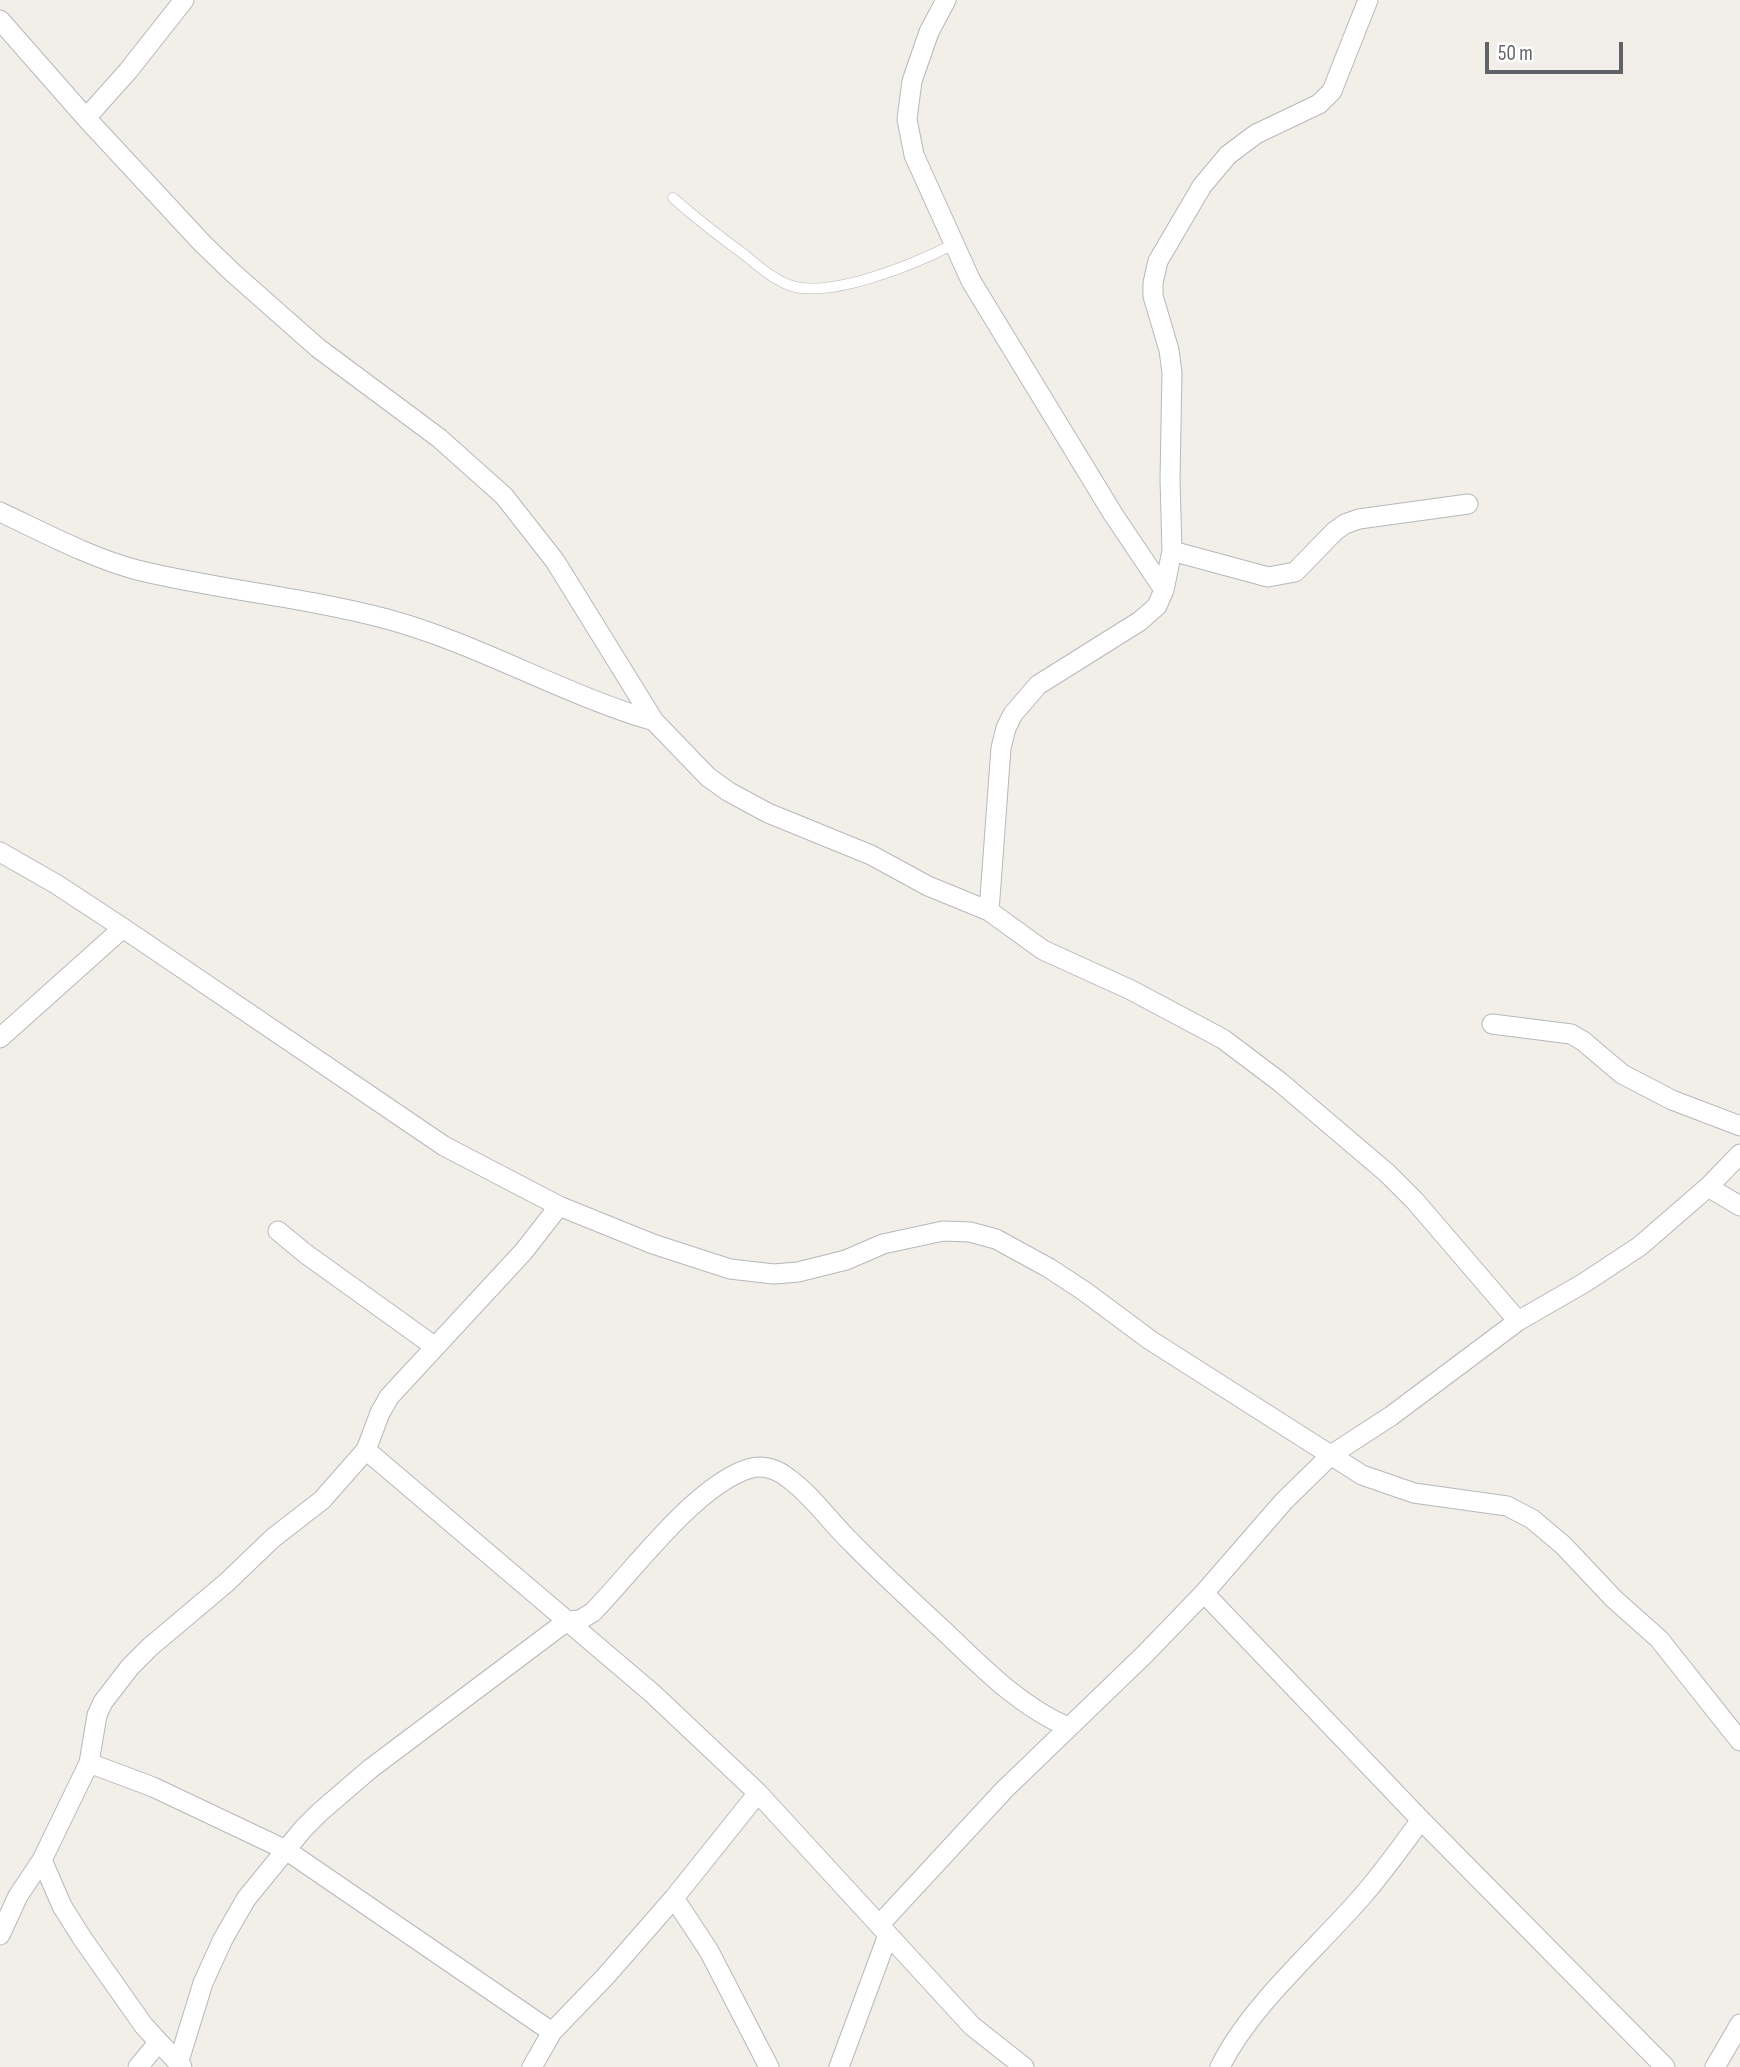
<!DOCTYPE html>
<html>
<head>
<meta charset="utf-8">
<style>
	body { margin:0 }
	#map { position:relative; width:1740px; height:2067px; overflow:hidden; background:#f1efe8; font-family:"Sofia Sans Condensed",sans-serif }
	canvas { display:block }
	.scale { position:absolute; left:1485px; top:42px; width:138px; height:32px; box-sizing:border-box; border:4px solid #5f6368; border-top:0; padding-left:9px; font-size:21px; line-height:24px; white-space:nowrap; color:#5f6368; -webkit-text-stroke:5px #fff; paint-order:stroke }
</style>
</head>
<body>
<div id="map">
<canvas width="1740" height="2067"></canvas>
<div class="scale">50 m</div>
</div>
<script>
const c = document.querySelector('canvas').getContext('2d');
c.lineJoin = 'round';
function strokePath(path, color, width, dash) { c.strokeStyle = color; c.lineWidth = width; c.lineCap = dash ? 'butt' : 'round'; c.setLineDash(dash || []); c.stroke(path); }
const lane = new Path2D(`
	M673 198C696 218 720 237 745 255 758 266 773 279 789 285 830 300 917 263 954 244`);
const street = new Path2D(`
	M946 0 929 32 912 81 907 119 914 155 971 281 1113 514 1164 590
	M0 20 86 118 203 244 232 272 318 348 439 438 504 496 555 561 654 721 708 777 729 792 768 813 871 855 928 886 989 911 1043 950 1131 990 1223 1039 1280 1082 1387 1173 1415 1201 1518 1321
	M86 118 128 71 184 0
	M0 512C45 533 89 557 137 570 219 590 304 597 387 619 479 644 562 694 654 721
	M1172 551 1268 577 1295 572 1335 531 1345 524 1359 519 1468 504
	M0 852 56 884 123 928 444 1146 559 1206 653 1244 730 1269 774 1274 798 1272 846 1260 883 1244 943 1231 970 1232 996 1239 1049 1268 1084 1291 1150 1340 1362 1475 1414 1493 1507 1506 1532 1519 1563 1545 1614 1599 1659 1639 1740 1741
	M989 911 1001 748 1006 728 1013 714 1038 685 1140 621 1157 606 1164 590 1172 551 1170 479 1172 373 1169 350 1153 296V283L1158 261 1202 186 1228 155 1256 134 1319 104 1332 91 1368 0
	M1492 1024 1571 1034 1583 1041 1622 1074 1672 1100 1740 1126
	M0 1038 123 928
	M1708 1187 1740 1206
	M559 1206 524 1251 389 1397 380 1413 366 1450 652 1693 758 1793 972 2026 1024 2067
	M278 1231 306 1254 434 1346
	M1204 1593 1421 1820 1665 2067
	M89 1763 97 1715 103 1702 130 1667 150 1647 226 1583 273 1538 322 1500 366 1450
	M42 1860 62 1906 82 1938 144 2026 182 2067
	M674 1898 709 1951 769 2067
	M880 1924 1004 1790 1145 1654 1204 1593 1284 1501 1331 1455 1391 1416 1518 1321 1584 1283 1640 1246 1708 1187 1740 1154
	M0 1935 18 1896 42 1860 89 1763 153 1787 286 1850 552 2032
	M178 2064 203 1983 223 1939 246 1899 303 1829 320 1812 370 1769 567 1621 580 1620 593 1612C633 1571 695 1486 748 1469 762 1464 777 1469 788 1478 812 1495 830 1522 851 1542 881 1573 912 1601 943 1630 982 1667 1019 1706 1068 1727
	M138 2067 158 2043
	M532 2067 552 2032 605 1977 674 1898 758 1793
	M839 2067 888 1935
	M1220 2067C1250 2005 1320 1946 1365 1893 1385 1870 1403 1844 1421 1820
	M1715 2067 1740 2024`);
strokePath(lane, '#b5b8bc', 11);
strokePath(street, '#b5b8bc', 21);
strokePath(lane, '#fff', 10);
strokePath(street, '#fff', 19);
</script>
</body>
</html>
